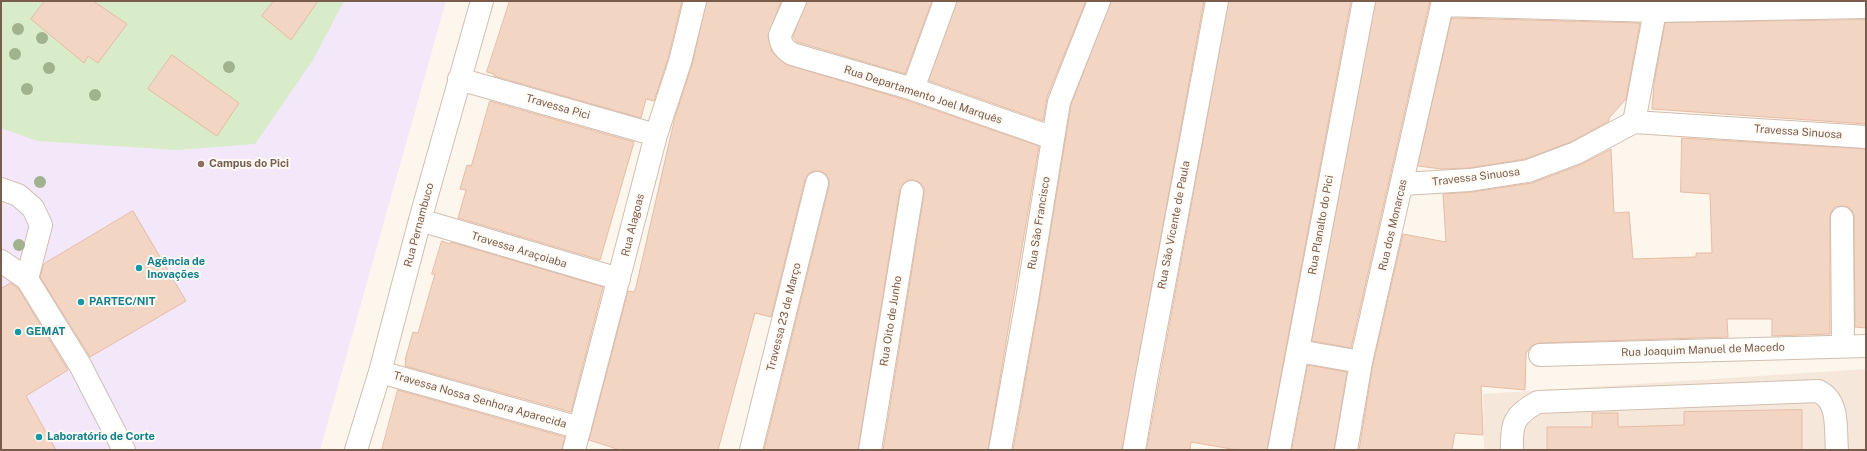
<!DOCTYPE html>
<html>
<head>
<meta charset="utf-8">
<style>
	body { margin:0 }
	#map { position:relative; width:1867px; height:451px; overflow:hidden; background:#fdf6ec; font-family:"Public Sans",sans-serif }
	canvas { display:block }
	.frame { position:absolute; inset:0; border:2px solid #7a5c4d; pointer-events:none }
</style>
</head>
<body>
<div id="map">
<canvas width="1867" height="451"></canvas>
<div class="frame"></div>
</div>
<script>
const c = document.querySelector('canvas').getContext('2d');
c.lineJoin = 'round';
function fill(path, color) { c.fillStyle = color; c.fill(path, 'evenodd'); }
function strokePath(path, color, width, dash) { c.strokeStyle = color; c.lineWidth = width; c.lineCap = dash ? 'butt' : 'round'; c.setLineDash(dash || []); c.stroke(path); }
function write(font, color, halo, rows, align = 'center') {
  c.font = font + ' "Public Sans",sans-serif'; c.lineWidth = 4; c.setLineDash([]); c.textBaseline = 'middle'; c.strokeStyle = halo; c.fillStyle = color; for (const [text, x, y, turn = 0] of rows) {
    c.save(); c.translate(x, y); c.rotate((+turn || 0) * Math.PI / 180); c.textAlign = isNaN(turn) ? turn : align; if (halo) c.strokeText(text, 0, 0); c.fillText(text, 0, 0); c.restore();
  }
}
const residential = new Path2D(`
	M1866 369V450H1484L1483 394Z`);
const education = new Path2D(`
	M1 1H446L320 450H1Z`);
const green = new Path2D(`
	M1 1H344L313 60 255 144 177 150 37 141 1 128Z`);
const building = new Path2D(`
	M45 1H93L127 24 98 63 88 56 84 63 31 19Z
	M274 1H318L291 40 262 16Z
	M510 1H682L668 59 654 101 646 99 641 118 494 76V74L487 72Z
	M707 1H781L768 36 772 52 785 64 909 101 1039 146 988 450H883L924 194V188L920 183 914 180H908L903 184 900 190 858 450H764L829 186V180L826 174 820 171H814L808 174 805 180 771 317 755 313 718 450H620L589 440 628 291 634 292 636 287 675 117 692 65Z
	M807 1H932L905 74 797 42 793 37Z
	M957 1H1086L1047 97 1043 121 929 81Z
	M1111 1H1204L1122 450H1013L1039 302 1071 105Z
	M1229 1H1351L1267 450H1237L1191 442 1190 450H1147Z
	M1376 1H1430L1351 348 1312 341Z
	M1452 18 1640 23 1626 99 1609 118V121L1571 142 1525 159 1469 168 1441 169 1418 166Z
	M1866 20V124L1652 109 1654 83 1665 23Z
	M172 55 239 103 217 136 148 89Z
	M490 101 634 142 600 260 458 218 466 190 460 189 467 165 471 166Z
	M1682 138 1866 149V328L1855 327 1854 218 1853 212 1848 207 1842 206 1835 207 1831 212 1830 218V334L1772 336V319H1727L1728 337 1539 343 1533 345 1526 353 1525 390 1481 386 1483 435 1455 433 1452 450H1359L1373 364 1403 234 1446 242 1443 194 1472 192 1532 183 1580 165 1611 149 1614 213 1629 212 1633 259 1696 257V253H1712L1710 194 1681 192Z
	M133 211 186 301 90 357 40 277 44 264Z
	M442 241 450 244 451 242 603 287 571 412 405 366 406 360H405L413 332 418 333 435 274H432Z
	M11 283 18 288 68 370 26 396 56 450H1V289Z
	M1308 365 1347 372 1334 450H1292Z
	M398 390 565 437 562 450H382Z
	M1802 410V450H1547V427H1592V413H1618V427L1684 425V412Z`);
const minor = new Path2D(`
	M795 1 780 35C780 44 784 49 792 54L913 89 1053 138
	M1442 5 1655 11 1866 7
	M459 79 656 135
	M913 89 945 1
	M1634 122 1655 11
	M1402 184 1470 180 1528 171 1576 153 1634 122 1866 137
	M1 189 18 195 33 208 41 225 27 279
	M1842 218 1843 346
	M420 220 619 279
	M1 261 27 279 80 365 124 450
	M1298 351 1361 362
	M1540 355 1866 346
	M380 372 580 428
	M356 450 380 372 420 220 482 1
	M574 450 656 135 680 62 695 1
	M751 450 817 183
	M870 450 912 192
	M1000 450 1027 300 1059 102 1099 1
	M1134 450 1145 386 1217 1
	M1279 450 1364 1
	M1346 450 1361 362 1443 1
	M1512 450C1511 423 1514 415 1538 402L1818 391C1840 401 1835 429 1837 450`);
const trees = [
	[18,29],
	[42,38],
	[15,54],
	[229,67],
	[49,68],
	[27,89],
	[95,95],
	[40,182],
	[19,245]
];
const markers = [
	[201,164,4,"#8d6e63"],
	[139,268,4,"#0f9aa8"],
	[81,302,4,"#0f9aa8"],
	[18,332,4,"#0f9aa8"],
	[39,437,4,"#0f9aa8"]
];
const streetNames = [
	["Rua Departamento Joel Marquês",923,95,18],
	["Travessa Pici",558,107,16],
	["Travessa Sinuosa",1798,132,4],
	["Travessa Sinuosa",1476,177,-7],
	["Rua São Francisco",1039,223,-81],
	["Rua Pernambuco",419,225,-75],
	["Rua Alagoas",633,225,-76],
	["Rua São Vicente de Paula",1174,225,-79],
	["Rua Planalto do Pici",1321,225,-80],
	["Rua dos Monarcas",1393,225,-77],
	["Travessa Araçoiaba",519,250,17],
	["Travessa 23 de Março",784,317,-76],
	["Rua Oito de Junho",891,321,-81],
	["Rua Joaquim Manuel de Macedo",1703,350,-2],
	["Travessa Nossa Senhora Aparecida",480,400,16]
];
const educationNames = [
	["Campus do Pici",209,164]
];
const cultureNames = [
	["Agência de",147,262],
	["Inovações",147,275],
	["PARTEC/NIT",89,302],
	["GEMAT",26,332],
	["Laboratório de Corte",47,437]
];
fill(residential, '#f5e8da');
fill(education, '#f3e8fa');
fill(green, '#d8ecc9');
fill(building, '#f3d5c3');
strokePath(building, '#e6bba3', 1);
strokePath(minor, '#d1beb0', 24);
strokePath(minor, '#fff', 22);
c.fillStyle = '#a0b28e';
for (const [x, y] of trees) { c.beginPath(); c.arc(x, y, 6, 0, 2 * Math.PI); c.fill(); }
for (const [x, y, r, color] of markers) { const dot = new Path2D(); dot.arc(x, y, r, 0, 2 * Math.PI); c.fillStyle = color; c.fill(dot); strokePath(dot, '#fffaf3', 1.5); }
write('11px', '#7a5c4d', '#fffaf3', streetNames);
write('bold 11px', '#785e54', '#fffaf3', educationNames, 'left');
write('bold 11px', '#0d838f', '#fffaf3', cultureNames, 'left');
</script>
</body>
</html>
